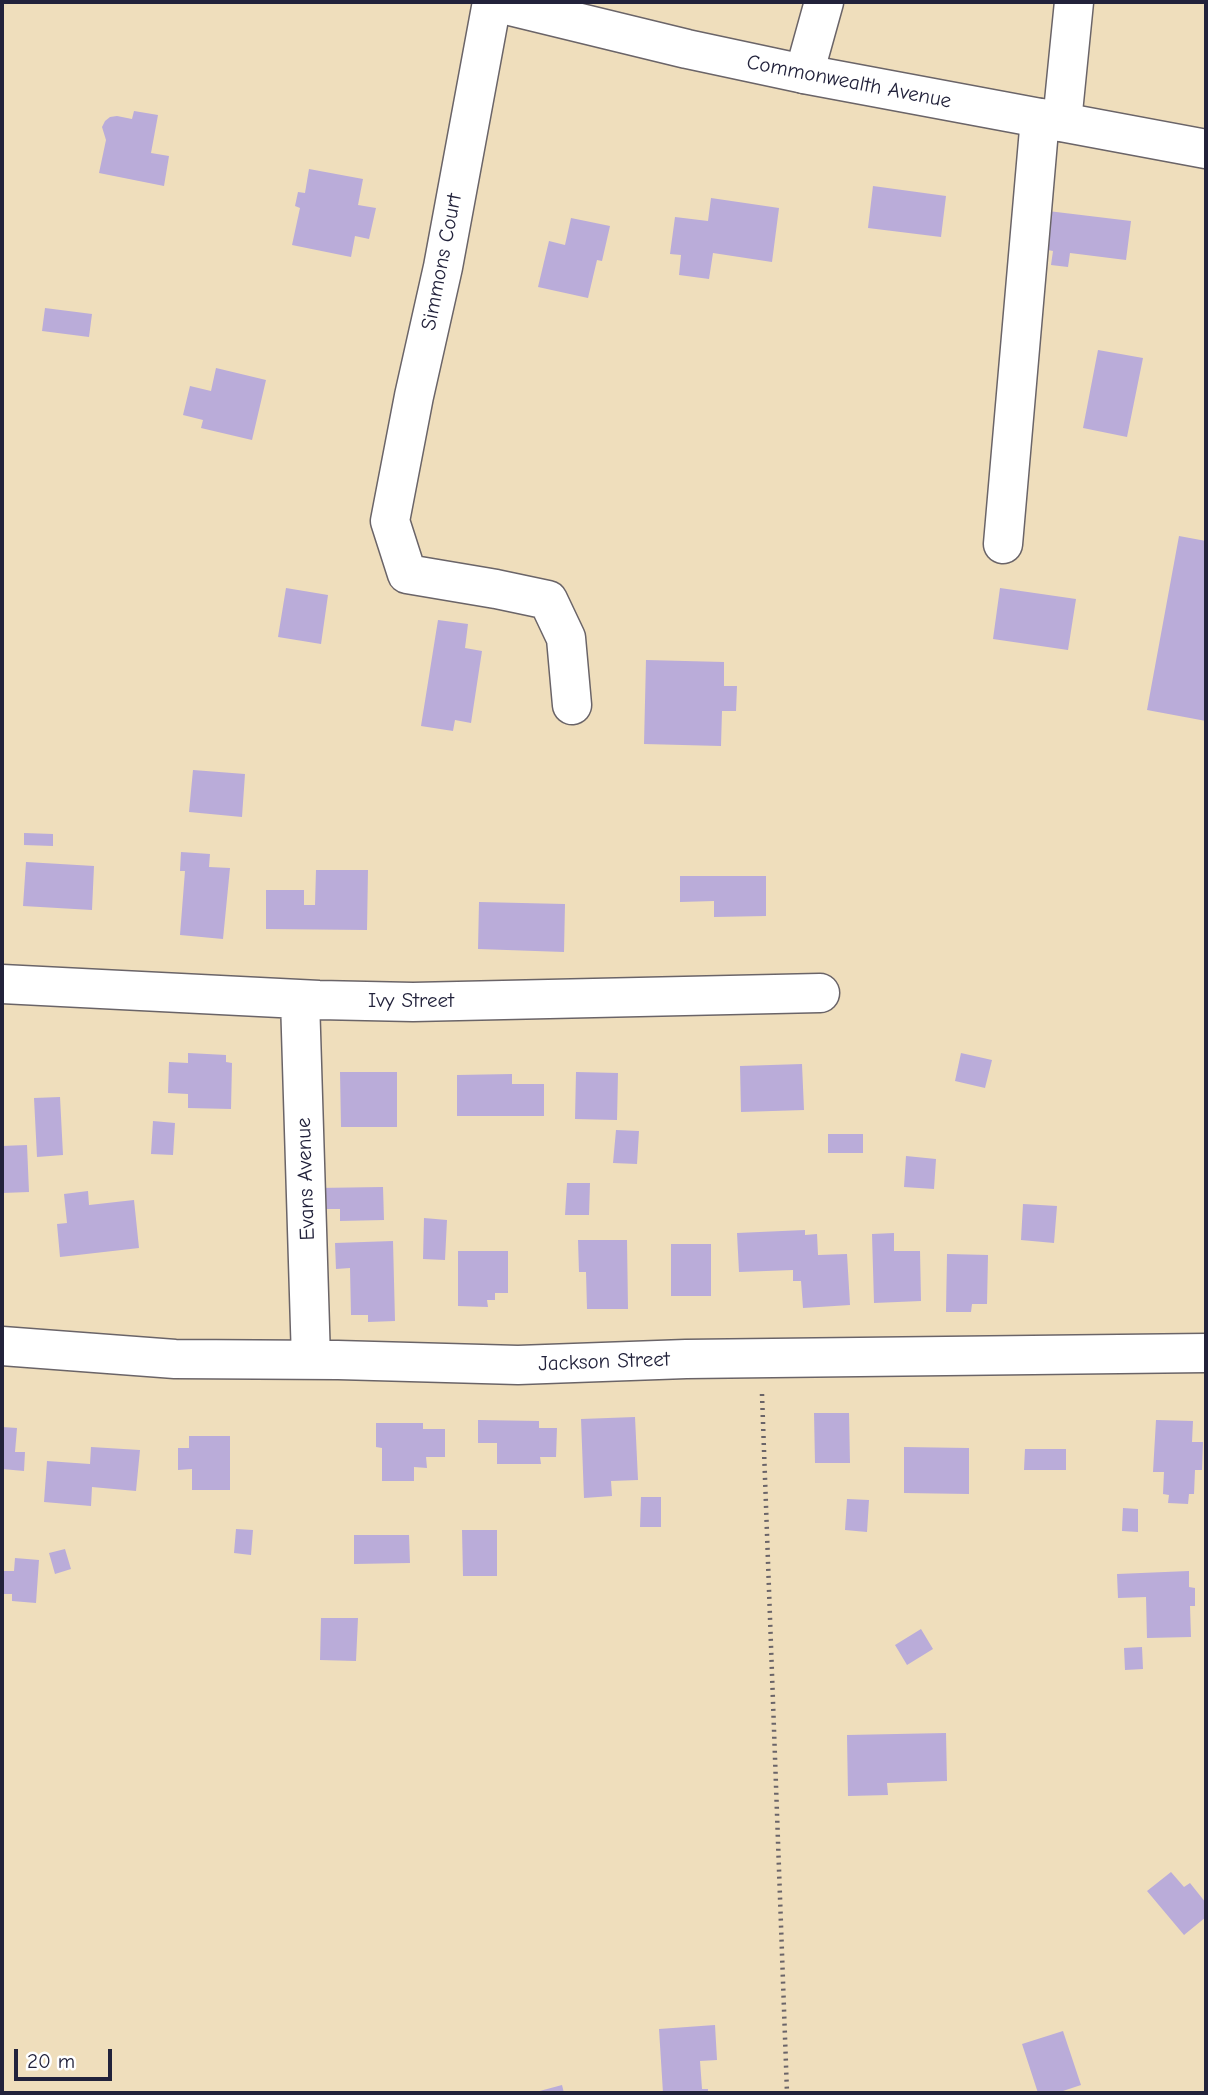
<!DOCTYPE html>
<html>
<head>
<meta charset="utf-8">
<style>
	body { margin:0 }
	#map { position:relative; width:1208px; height:2095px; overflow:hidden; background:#efdebc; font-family:"Comic Neue",sans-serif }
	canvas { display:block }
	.frame { position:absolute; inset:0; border:4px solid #22223b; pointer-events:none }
	.scale { position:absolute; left:14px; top:2049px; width:98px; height:32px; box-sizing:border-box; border:4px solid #22223b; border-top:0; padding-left:9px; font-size:21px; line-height:24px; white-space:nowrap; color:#22223b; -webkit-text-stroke:5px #fff; paint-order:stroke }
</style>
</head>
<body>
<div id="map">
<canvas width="1208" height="2095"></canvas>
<div class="frame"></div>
<div class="scale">20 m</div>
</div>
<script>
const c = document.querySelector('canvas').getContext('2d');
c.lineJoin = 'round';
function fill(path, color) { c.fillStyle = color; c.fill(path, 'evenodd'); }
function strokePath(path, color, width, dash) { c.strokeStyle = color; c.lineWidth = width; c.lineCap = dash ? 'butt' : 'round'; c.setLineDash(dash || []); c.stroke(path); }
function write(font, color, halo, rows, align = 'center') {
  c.font = font + ' "Comic Neue",sans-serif'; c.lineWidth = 6; c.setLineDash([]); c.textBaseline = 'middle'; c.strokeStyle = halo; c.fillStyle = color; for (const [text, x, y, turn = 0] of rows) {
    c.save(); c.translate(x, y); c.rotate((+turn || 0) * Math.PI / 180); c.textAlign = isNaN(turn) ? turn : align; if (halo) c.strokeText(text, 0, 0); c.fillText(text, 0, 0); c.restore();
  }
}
const building = new Path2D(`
	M134 111 158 115 151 153 169 156 164 186 99 173 106 140 102 127 105 121 110 117 117 116 132 119Z
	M309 169 363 179 358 205 376 208 369 239 355 236 351 257 292 245 300 208 295 206 298 192 305 193Z
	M873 186 946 196 941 237 868 228Z
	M711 198 779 208 772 262 713 253 709 279 679 275 681 255 670 254 675 217 708 221Z
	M1048 211 1131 221 1126 260 1070 253 1068 267 1051 265 1053 251 1043 249Z
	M571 218 610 226 602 261 597 260 588 298 538 287 549 241 565 245Z
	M45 308 92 314 89 337 42 331Z
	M1098 350 1143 358 1127 437 1083 428Z
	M216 368 266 380 252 440 201 428 203 420 183 415 190 386 211 391Z
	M1179 536 1206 541V721L1147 710Z
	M286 588 328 595 321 644 278 637Z
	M1000 588 1076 599 1068 650 993 639Z
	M438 620 468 624 465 648 482 651 471 723 455 720 453 731 421 726Z
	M646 660 724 662V686H737L736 711H722L721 746 644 744Z
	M193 770 245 774 242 817 189 812Z
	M24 833 53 834V846L24 845Z
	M181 852 210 854 209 867 230 868 223 939 180 935 185 871H180Z
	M26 862 94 866 92 910 23 906Z
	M316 870H368L367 930 266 929V890H304V905H315Z
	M680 876H766V916L714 917V901L680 902Z
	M479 902 565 904 564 952 478 949Z
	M188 1053 226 1055V1062L232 1063 231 1109 188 1108V1094L168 1093 169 1062 188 1063Z
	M961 1053 992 1060 985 1088 955 1081Z
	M802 1064 804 1110 741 1112 740 1066Z
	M340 1072H397V1127H341Z
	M576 1072 618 1073 617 1120 575 1119Z
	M512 1074V1084H544V1116H457V1075Z
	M60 1097 63 1155 37 1157 34 1098Z
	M153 1121 175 1123 173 1155 151 1154Z
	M616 1130 639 1131 637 1164 613 1163Z
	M828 1134H863V1153H828Z
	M27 1145 29 1192 2 1193V1146Z
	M906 1156 936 1159 934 1189 904 1187Z
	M567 1183H590L589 1215H565Z
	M383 1187 384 1220 340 1221V1209H318L317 1188Z
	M88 1191 89 1205 134 1200 139 1248 60 1257 57 1224 67 1223 64 1194Z
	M1023 1204 1057 1206 1054 1243 1021 1240Z
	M424 1218 447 1220 445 1260 423 1259Z
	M805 1230V1235L817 1234 818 1255 847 1254 850 1305 803 1308 801 1281H793V1270L739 1272 737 1233Z
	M894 1233V1251H920L921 1301 874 1303 872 1234Z
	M578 1240H627L628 1309H587L586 1272H579Z
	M393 1241 395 1321 368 1322V1315H351L350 1268 336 1269 335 1243Z
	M671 1244H711V1296H671Z
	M458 1251H508V1293H495V1300H487L488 1307 458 1306Z
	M947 1254 988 1255 987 1304H972L971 1312H946Z
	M814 1413H849L850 1463H815Z
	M635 1417 638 1480 611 1481 612 1496 584 1498 581 1419Z
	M478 1420 539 1421V1428H557L556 1457H540L541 1464H497V1443H478Z
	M1156 1420 1193 1421 1192 1442H1203L1202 1470H1195L1194 1494H1189L1188 1504 1168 1503 1169 1495 1163 1494 1164 1472H1153Z
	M376 1423H423V1429H445V1457H426L427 1468 414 1467V1481H382V1448L376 1447Z
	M2 1427 17 1428 15 1452H25L24 1471 2 1469Z
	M189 1436H230V1490H192V1469L178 1470V1448H189Z
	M91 1447 140 1450 136 1491 92 1487 91 1506 44 1502 47 1461 90 1464Z
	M904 1447 969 1448V1494L904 1493Z
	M1025 1449H1066V1470H1024Z
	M641 1497H661V1527H640Z
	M847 1499 869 1500 867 1532 845 1530Z
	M1123 1508 1138 1509V1532L1122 1531Z
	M236 1529 253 1530 251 1555 234 1553Z
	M462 1530H497V1576H463Z
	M354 1535H409L410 1563 354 1564Z
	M65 1549 71 1569 55 1574 49 1553Z
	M15 1558 39 1560 36 1603 12 1601V1594H2V1571H14Z
	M1189 1571V1587L1195 1588V1606H1190L1191 1637 1147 1638 1146 1597 1118 1598 1117 1574Z
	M321 1618H358L356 1661 320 1660Z
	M921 1629 933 1649 907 1665 895 1645Z
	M1142 1647 1143 1669 1125 1670 1124 1648Z
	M946 1733 947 1781 887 1783 888 1795 848 1796 847 1735Z
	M1171 1872 1184 1887 1190 1883 1206 1903V1917L1184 1935 1147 1891Z
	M715 2025 717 2060 700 2061 702 2089H708V2093H663L659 2029Z
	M1063 2031 1081 2085 1057 2093H1038L1022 2044Z
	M562 2085 564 2093H537L536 2092Z`);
const path = new Path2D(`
	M762 1394 787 2093`);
const minor = new Path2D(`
	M492 2 443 267 414 396 390 521 407 574 496 589 548 600 566 638 572 705
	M804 74 824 2
	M1062 122 1074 2
	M1003 544 1040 118
	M2 984 319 1000 413 1002 820 993
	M300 999 311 1360
	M2 1346 175 1359 338 1360 518 1365 686 1359 1206 1353`);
const major = new Path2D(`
	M494 2 687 49 804 74 1206 149`);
const streetNames = [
	["Commonwealth Avenue",849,82,11],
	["Simmons Court",442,262,-79],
	["Ivy Street",411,1001],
	["Evans Avenue",306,1179,-92],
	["Jackson Street",604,1362,-2]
];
fill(building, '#baacd9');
strokePath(minor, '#6a6468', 41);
strokePath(major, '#6a6468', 41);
strokePath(path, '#6a6468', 4.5, [2, 5]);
strokePath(minor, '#fff', 38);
strokePath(major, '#fff', 38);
write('21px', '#22223b', '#fff', streetNames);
</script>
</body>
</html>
